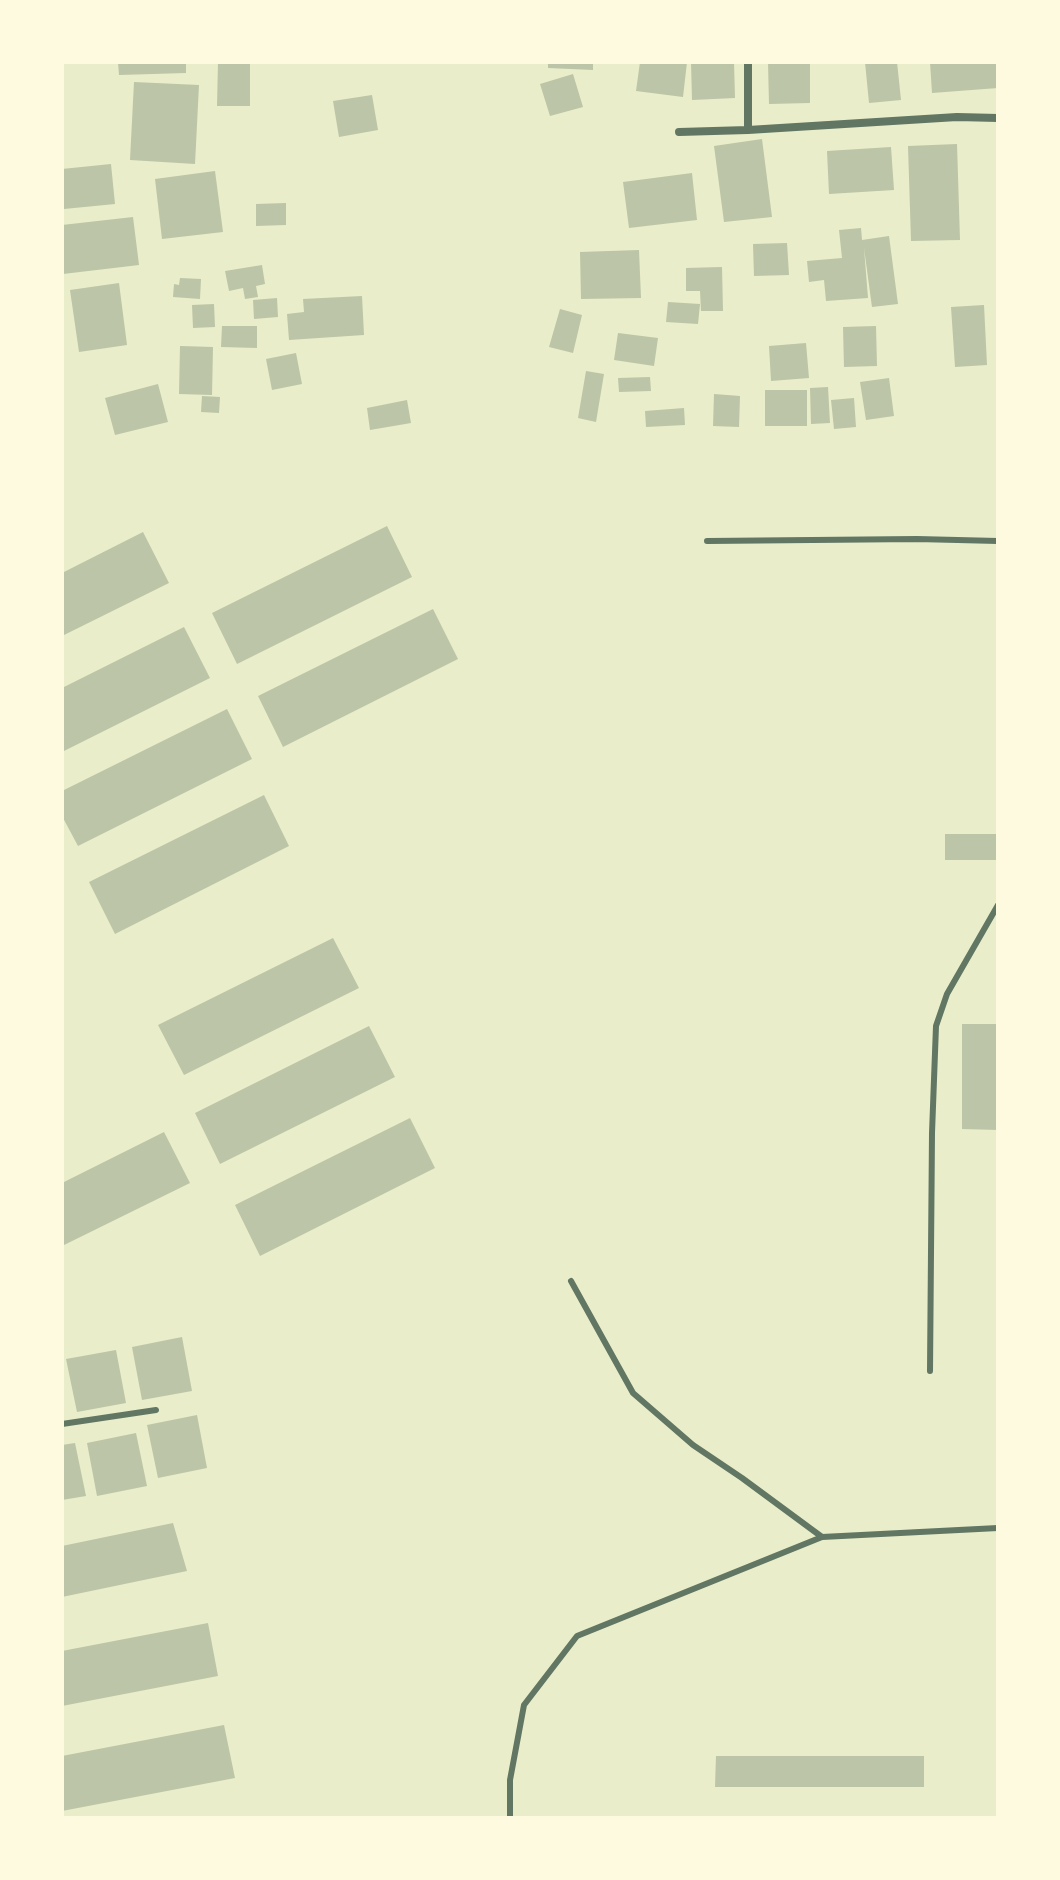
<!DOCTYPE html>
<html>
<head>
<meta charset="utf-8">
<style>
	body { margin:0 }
	#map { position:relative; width:1060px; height:1880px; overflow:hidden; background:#e9edc9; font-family:Barlow,sans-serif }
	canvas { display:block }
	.frame { position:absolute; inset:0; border:64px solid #fefae0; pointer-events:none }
</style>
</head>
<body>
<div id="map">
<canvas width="1060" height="1880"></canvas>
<div class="frame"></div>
</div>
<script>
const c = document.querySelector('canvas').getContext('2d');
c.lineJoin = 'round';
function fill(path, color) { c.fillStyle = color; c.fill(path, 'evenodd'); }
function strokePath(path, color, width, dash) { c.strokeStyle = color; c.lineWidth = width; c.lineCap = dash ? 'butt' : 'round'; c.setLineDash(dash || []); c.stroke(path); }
const building = new Path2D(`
	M118 62H186V73L119 75Z
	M218 62H250V106H217Z
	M548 62H593V70L548 68Z
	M640 62H687L683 97 636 91Z
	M691 62H734L735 98 692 100Z
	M768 62H810V103L769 104Z
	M865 62H897L901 100 869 103Z
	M930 62H998V88L932 93Z
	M573 74 583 107 550 116 540 84Z
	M134 82 199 85 195 164 130 160Z
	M372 95 378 130 339 137 333 101Z
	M762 139 772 217 724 222 714 146Z
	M957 144 960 240 911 241 908 146Z
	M891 147 894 190 829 194 827 151Z
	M111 164 115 204 64 209 62 169Z
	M215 171 223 232 162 239 155 179Z
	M692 173 697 220 629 228 623 182Z
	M286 203V225L256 226V204Z
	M133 217 139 265 63 274 62 225Z
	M861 228 862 240 889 236 898 304 872 307 864 248 868 298 826 301 824 280 809 282 807 261 842 258 839 230Z
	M787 243 789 275 754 276 753 244Z
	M639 250 641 298 581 299 580 252Z
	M262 265 265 284 256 286 258 297 245 299 243 288 229 291 225 271Z
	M722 267 723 311H701L700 291H686V268Z
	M180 278 201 279 200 299 173 297 174 284 179 285Z
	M119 283 127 345 79 352 70 290Z
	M362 296 364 335 289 340 287 314 304 312 303 299Z
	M277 298 278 317 254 319 253 300Z
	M668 302 700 304 698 324 666 322Z
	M214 304 215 327 193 328 192 305Z
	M984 305 987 365 955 367 951 307Z
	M560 309 582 315 573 353 549 347Z
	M222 326H257V348L221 347Z
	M876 326 877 366 844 367 843 327Z
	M618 333 658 338 654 366 614 360Z
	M806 343 809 378 771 381 769 346Z
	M180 346 213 347 212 395 179 394Z
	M296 353 302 384 272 390 266 359Z
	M586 371 604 374 596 422 578 418Z
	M650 377 651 391 619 392 618 378Z
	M889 378 894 416 866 420 860 382Z
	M158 384 168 422 115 435 105 398Z
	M828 387 830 423 811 424 810 388Z
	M765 390H807V426H765Z
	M714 394 740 396 739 427 713 426Z
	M202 396 220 397 219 413 201 412Z
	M854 398 856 427 834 429 831 400Z
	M407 400 411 423 370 430 367 408Z
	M684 408 685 425 646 427 645 411Z
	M387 526 412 577 237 664 212 613Z
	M143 532 169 583 62 636V573Z
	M433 609 458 659 283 747 258 696Z
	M184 627 210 678 62 752V688Z
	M227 709 252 759 78 846 62 816V791Z
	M264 795 289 846 115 934 89 882Z
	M945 834H998V860H945Z
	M333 938 359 988 184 1075 158 1025Z
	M962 1024H998V1130L962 1129Z
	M369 1026 395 1077 220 1164 195 1113Z
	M410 1118 435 1168 260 1256 235 1205Z
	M164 1132 190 1183 62 1246V1183Z
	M182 1337 192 1391 142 1400 132 1347Z
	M116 1350 126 1403 77 1412 66 1359Z
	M197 1415 207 1468 158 1478 147 1425Z
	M136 1433 147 1486 97 1496 87 1443Z
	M75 1443 86 1496 62 1500V1445Z
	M173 1523 187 1571 62 1597V1546Z
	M208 1623 218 1676 62 1706V1651Z
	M224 1725 235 1778 62 1811V1756Z
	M716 1756H924V1787H715Z`);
const service = new Path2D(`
	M707 541 917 539 998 541
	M571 1281 633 1393 693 1445 742 1478 822 1537
	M930 1371 932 1133 936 1026 947 994 998 905
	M62 1424 156 1410
	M510 1818V1780L524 1705 577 1636 822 1537 998 1528`);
const minor = new Path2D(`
	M748 130V62
	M679 132 748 130 957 117 998 118`);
fill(building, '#bcc5a7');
strokePath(service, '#617663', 6);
strokePath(minor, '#617663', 8);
</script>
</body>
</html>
